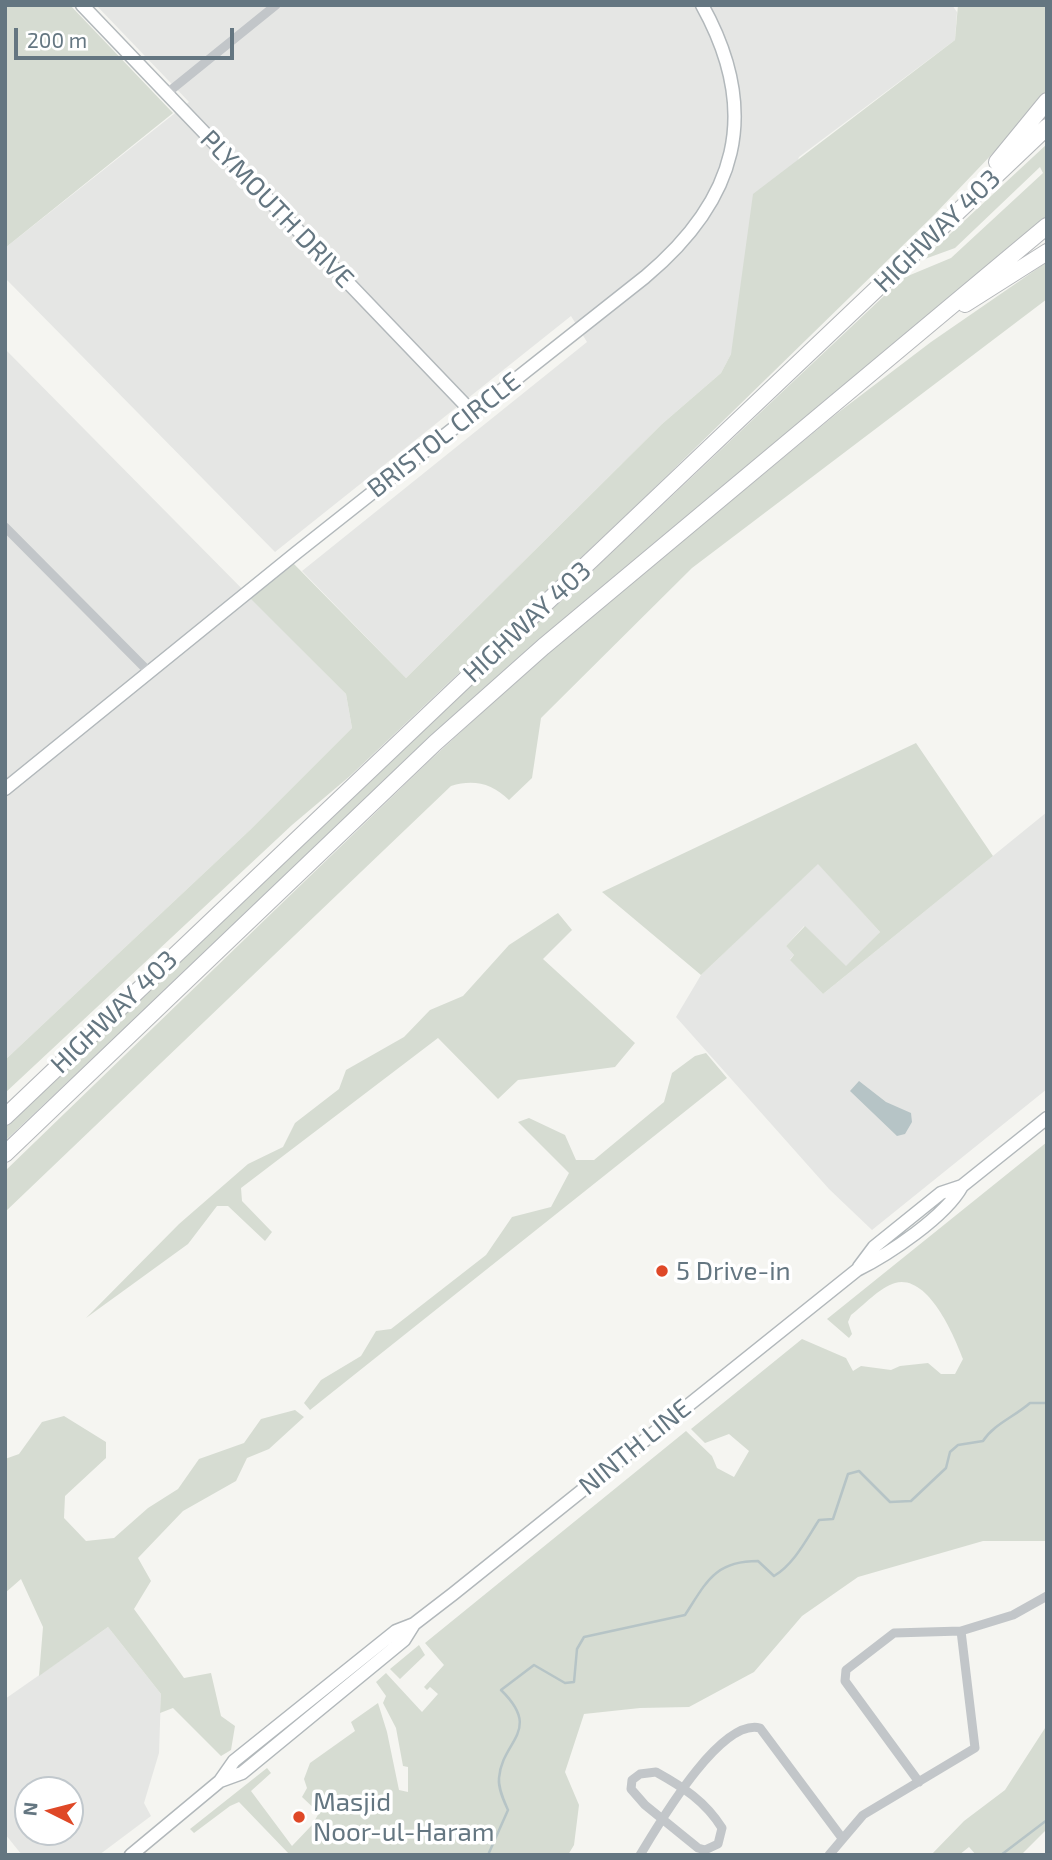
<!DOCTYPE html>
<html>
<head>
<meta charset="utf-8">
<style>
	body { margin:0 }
	#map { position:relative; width:1052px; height:1860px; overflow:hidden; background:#f5f5f1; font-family:"Exo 2",sans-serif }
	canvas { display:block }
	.frame { position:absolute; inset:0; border:7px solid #647681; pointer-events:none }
	.north { position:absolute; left:14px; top:1776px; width:70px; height:70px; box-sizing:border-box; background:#fff; border:2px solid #c1c8cd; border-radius:50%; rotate:276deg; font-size:19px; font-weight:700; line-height:28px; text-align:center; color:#647681 }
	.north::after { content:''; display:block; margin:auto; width:24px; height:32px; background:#df4827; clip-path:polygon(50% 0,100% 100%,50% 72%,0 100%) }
	.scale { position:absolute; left:14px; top:28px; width:220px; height:32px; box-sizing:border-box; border:4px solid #647681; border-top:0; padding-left:9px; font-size:21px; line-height:24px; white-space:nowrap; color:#647681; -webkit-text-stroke:5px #fff; paint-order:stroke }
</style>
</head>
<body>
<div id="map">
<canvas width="1052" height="1860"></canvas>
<div class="frame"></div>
<div class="north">N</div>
<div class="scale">200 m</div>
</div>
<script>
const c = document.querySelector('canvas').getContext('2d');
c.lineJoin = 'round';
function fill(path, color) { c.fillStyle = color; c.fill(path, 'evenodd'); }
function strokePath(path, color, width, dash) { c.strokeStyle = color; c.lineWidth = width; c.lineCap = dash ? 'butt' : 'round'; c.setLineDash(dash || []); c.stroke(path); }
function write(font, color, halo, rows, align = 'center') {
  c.font = font + ' "Exo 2",sans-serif'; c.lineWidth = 7; c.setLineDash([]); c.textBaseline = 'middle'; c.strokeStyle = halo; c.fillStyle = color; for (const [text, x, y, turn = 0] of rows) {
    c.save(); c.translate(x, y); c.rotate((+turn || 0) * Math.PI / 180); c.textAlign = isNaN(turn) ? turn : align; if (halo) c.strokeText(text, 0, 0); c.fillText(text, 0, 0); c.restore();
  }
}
const built = new Path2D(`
	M96 5H952L957 12 955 40 799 157 731 354 721 373 662 424 406 678 302 571 587 342 571 316 275 552 5 278V248L189 102Z
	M5 349 346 694 352 728 251 829 5 1060Z
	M1047 812V1089L872 1230 829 1189 676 1017 701 975 818 863 880 932 846 967 804 926 786 946 794 955 790 959 823 994Z
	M108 1627 161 1694 159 1753 144 1803 151 1816 99 1855H22L5 1834V1699ZM28 1790H70V1832H28Z`);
const green = new Path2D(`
	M5 5H70L173 113 5 248Z
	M958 5H1047V89L1036 108 934 215 643 499 350 776 292 825 5 1093V1060L251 829 352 728 346 694 250 598 293 563 406 678 662 424 721 373 731 354 753 194 955 40Z
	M1047 144V219L483 690 5 1141V1125L903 278 951 258 1043 173 1040 167 955 248 922 260Z
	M1047 262V299L692 568 541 718 532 778 509 800C492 783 473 779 451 786L5 1212V1171L427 763 547 653 835 415 931 342Z
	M916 743 993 856 823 994 790 960 794 955 786 946 805 926 846 966 880 932 818 864 701 975 602 892Z
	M558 913 572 930 543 959 635 1043 615 1067 518 1080 498 1099 438 1038 241 1188 242 1201 272 1232 265 1241 228 1206H217L188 1244 86 1318 179 1224 248 1164 283 1147 295 1123 339 1089 346 1070 404 1037 430 1010 463 996 509 945Z
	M706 1053 727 1078 310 1410 304 1403 321 1380 361 1356 376 1331 391 1329 486 1255 512 1217 551 1207 569 1173 518 1122 529 1118 565 1135 576 1160H594L664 1102 672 1073 695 1056Z
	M1047 1142V1541H983L858 1577 802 1616 754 1672 689 1707 640 1708 584 1714 565 1772 579 1805 574 1845 568 1855H290L239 1802 230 1806 194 1833 190 1829 267 1768 271 1773 251 1791 292 1846 312 1825 319 1813 302 1797 307 1788 304 1779 310 1763 355 1731 351 1722 378 1703 387 1732 399 1790 408 1792V1767L403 1766 396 1728 383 1703 386 1696 376 1682 386 1673 422 1712 438 1694 430 1687 427 1690 424 1687 444 1665 425 1643 686 1431 712 1456 717 1468 734 1477 749 1451 729 1434 705 1443 691 1429 802 1339 846 1358 853 1371 861 1366 891 1370 900 1366 928 1363 941 1374H955L963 1359C954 1335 928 1274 895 1283 880 1287 863 1306 851 1315L848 1322 852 1334 849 1338 827 1319Z
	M295 1410 304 1417 269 1449 247 1458 236 1481 183 1511 138 1558 151 1581 134 1609 184 1678 211 1673 221 1716 235 1726 231 1750 221 1756 173 1708 160 1713 161 1694 108 1627 39 1676 43 1627 21 1579 5 1593V1459L19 1454 42 1422 64 1416 106 1442V1458L65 1496 64 1518 86 1541 114 1538 148 1508 178 1489 199 1459 244 1443 261 1419Z
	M419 1645 425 1655 400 1679 390 1669Z
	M1047 1725V1829L1021 1855H976L969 1847 959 1855H931L964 1821 1005 1790Z`);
const water = new Path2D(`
	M859 1081 886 1102 911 1113 912 1122 905 1134 897 1136 850 1091Z`);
const stream = new Path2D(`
	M488 1855 508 1810C504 1801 498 1789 499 1778 502 1740 543 1731 501 1690L534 1665 565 1683 574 1682 577 1649 584 1637 685 1615C707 1581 715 1561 758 1561L774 1576C794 1564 806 1540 819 1520L833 1519 848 1474 859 1471 890 1502 911 1501 946 1468 950 1452 958 1445 983 1441C994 1424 1014 1417 1030 1403H1047
	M1001 1855 1047 1820`);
const street = new Path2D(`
	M166 94 276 5
	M5 527 149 672
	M656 1772C683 1787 705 1801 722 1828L718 1844 705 1850 698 1848 645 1805 631 1789 632 1780 640 1774Z
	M919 1782 845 1681 846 1670 894 1633 961 1631 1013 1615 1047 1596
	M640 1855C659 1824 720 1718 760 1728L842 1838
	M829 1855 863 1815 975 1748 961 1631`);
const secondary = new Path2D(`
	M82 5 472 412
	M5 789 296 553 645 277C737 200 762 113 702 5
	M859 1267 874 1247 941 1193 962 1186 1047 1118
	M220 1781 234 1761 396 1631 414 1624 453 1594 857 1270C889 1254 945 1217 962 1186
	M131 1855 220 1781 242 1773 404 1640 414 1624`);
const highway = new Path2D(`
	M997 162 1047 101
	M965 304 1047 252
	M5 1117 1047 127
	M5 1154 435 743 543 647 1047 226`);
const markers = [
	[662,1271,7,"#df4827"],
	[299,1817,7,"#df4827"]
];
const streetNames = [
	["PLYMOUTH DRIVE",277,209,46],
	["HIGHWAY 403",937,231,-44],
	["BRISTOL CIRCLE",444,435,-38],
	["HIGHWAY 403",527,622,-43],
	["HIGHWAY 403",114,1012,-44],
	["NINTH LINE",635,1447,-39]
];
const poiNames = [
	["5 Drive-in",676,1271],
	["Masjid",313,1802],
	["Noor-ul-Haram",313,1832]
];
fill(built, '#e5e6e4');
fill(green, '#d6dcd2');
fill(water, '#b6c4c6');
strokePath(stream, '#b6c4c6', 2.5);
strokePath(secondary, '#b2b8bb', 15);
strokePath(highway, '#b5b8bb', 18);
strokePath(street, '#c2c6c9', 9);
strokePath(secondary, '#fff', 12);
strokePath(highway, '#fff', 16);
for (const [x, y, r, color] of markers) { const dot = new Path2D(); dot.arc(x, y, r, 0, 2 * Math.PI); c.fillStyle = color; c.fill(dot); strokePath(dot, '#fff', 2.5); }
write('26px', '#647681', '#fff', streetNames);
write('26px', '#647681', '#fff', poiNames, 'left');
</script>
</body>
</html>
